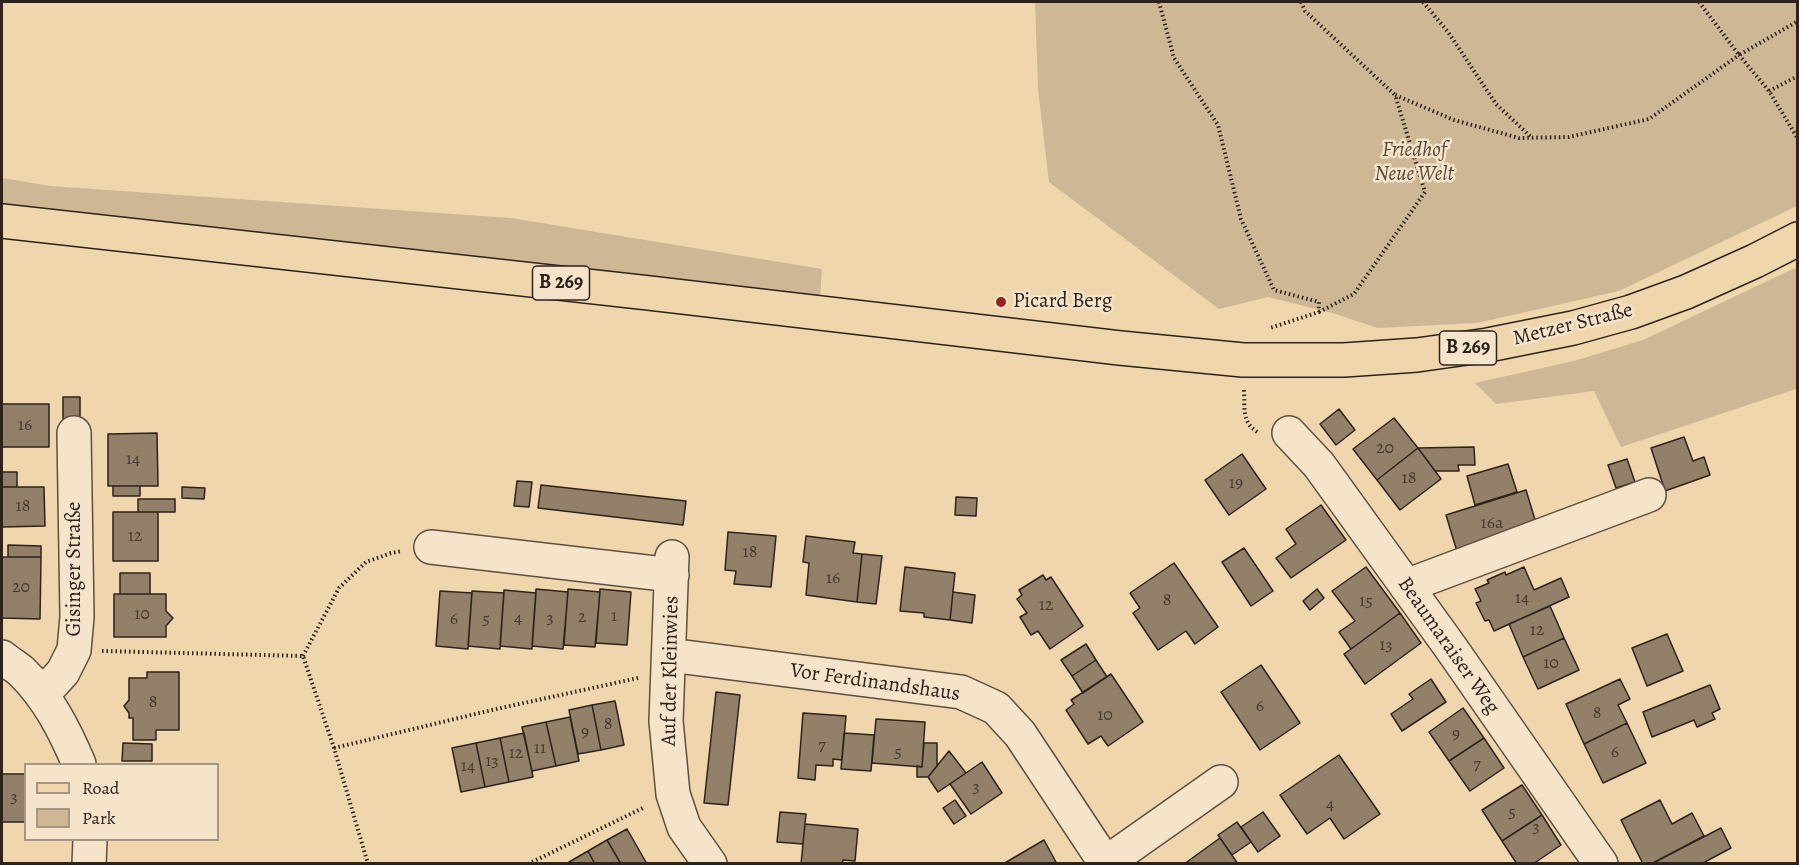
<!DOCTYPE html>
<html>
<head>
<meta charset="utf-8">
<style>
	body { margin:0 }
	#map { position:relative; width:1799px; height:865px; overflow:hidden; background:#efd6ad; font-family:Alegreya,serif }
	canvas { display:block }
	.frame { position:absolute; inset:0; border:3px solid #2e221d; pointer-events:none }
	.legend { position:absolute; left:24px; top:763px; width:195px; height:78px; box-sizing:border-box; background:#f5e4ca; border:2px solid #a59685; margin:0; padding:8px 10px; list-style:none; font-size:18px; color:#2e221d }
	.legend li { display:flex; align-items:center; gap:12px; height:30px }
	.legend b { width:30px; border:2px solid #a59685 }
</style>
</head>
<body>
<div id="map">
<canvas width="1799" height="865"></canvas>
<div class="frame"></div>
<ul class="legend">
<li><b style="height:8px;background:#efd6ad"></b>Road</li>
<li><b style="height:16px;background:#ceb795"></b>Park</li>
</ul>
</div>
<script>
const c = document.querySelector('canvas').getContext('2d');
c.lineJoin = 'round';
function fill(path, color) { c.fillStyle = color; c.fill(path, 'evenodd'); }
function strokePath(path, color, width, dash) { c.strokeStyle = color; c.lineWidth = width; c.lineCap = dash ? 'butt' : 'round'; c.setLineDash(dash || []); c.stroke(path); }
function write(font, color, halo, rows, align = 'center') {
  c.font = font + ' Alegreya,serif'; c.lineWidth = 5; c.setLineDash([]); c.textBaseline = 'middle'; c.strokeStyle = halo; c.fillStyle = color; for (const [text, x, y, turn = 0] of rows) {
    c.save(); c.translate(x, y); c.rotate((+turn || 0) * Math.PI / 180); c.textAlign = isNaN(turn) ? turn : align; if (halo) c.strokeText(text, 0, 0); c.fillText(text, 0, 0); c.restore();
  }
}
const green = new Path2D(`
	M1035 2H1797V206L1619 291 1477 323 1378 328 1332 313 1268 297 1219 309 1049 182 1038 89Z
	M2 178 50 186 511 218 822 269 820 298 2 205Z
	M1797 267V391L1796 389 1621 447 1594 391 1496 404 1475 383 1574 361 1643 340Z`);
const building = new Path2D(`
	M63 397H80V423H63Z
	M2 404H49V447H2Z
	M1339 409 1355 430 1336 445 1320 424Z
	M1394 418 1418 448 1377 480 1353 449Z
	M157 433 158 486H108V434Z
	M1684 437 1693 461 1704 457 1710 475 1665 491 1651 448Z
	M1474 447 1475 465H1458L1459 471H1435L1418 448Z
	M1418 448 1441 479 1400 510 1377 480Z
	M1242 454 1266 489 1229 515 1205 480Z
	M1627 459 1635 482 1616 488 1608 465Z
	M1508 464 1517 492 1475 505 1467 476Z
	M2 472H17V487H2Z
	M517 481 532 482 529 507 514 506Z
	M541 485 686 501 683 525 538 508Z
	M113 486H140V496H113Z
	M2 487H44L45 526 2 527Z
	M182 487 205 488 204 499 182 498Z
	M1526 490 1539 533 1459 558 1446 515Z
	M956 497 977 498 976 516 955 515Z
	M138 499H175V512H138Z
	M1321 505 1346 540 1291 578 1276 558 1296 544 1286 529Z
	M113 512H158V561H113Z
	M728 532 776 536 771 587 734 584 736 571 725 570Z
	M806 536 855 542 853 553 862 554 857 602 806 595 809 563 803 562Z
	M8 545 41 546V557H8Z
	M1244 548 1273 591 1251 606 1222 562Z
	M862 554 882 556 876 604 857 602Z
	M2 557H41L40 619 2 618Z
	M1174 563 1218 627 1195 644 1186 631 1158 650 1133 613 1140 608 1130 593Z
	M905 567 955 573 950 620 924 617V613L900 611Z
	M1366 567 1400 613 1351 649 1339 632 1355 621 1332 591Z
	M1524 567 1534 590 1561 578 1569 597 1494 631 1489 620 1485 621 1476 603 1481 601 1475 589 1489 583 1487 580 1505 572 1506 575Z
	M120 573H150V594H120Z
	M1043 575 1046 580 1051 577 1083 626 1050 649 1038 631 1031 635 1020 617 1027 613 1017 599 1022 595 1019 590Z
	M536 589 568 592 563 649 532 646Z
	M568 589 600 592 595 647 564 645Z
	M600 589 631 592 627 645 596 643Z
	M1317 589 1324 598 1310 610 1303 601Z
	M504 590 536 593 532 649 500 646Z
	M440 591 472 593 468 649 436 646Z
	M472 591 504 593 500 649 468 646Z
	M953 592 975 595 972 623 950 620Z
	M114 594H166V611L173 618 166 626V637H114Z
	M1550 606 1564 638 1523 657 1509 624Z
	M1400 613 1421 643 1365 684 1344 654Z
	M1667 634 1683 671 1647 686 1632 648Z
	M1564 638 1579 670 1538 689 1523 657Z
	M1086 644 1096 660 1072 676 1061 660Z
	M1096 660 1107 677 1083 693 1072 676Z
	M1261 665 1300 723 1260 750 1221 692Z
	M147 672H179V730H156V740H133V718H129V713L124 706 129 700V678H147Z
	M1111 674 1143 722 1108 746 1101 736 1088 744 1066 710 1074 704 1071 700Z
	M1431 679 1446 702 1402 731 1391 714 1413 699 1409 694Z
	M1620 679 1630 699 1618 705 1627 723 1584 744 1566 704Z
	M1710 685 1720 709 1712 713 1715 719 1697 727 1694 720 1652 737 1643 712Z
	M716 692 740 695 728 805 704 803Z
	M615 701 624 745 601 750 592 705Z
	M592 705 601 750 578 754 569 710Z
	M1463 708 1484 738 1449 761 1429 732Z
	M803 713 846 716 842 760 833 759V766L816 765 815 780 798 778Z
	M570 717 579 761 556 766 546 722Z
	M876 719 925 722 922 767 872 763Z
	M546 722 556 766 532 771 522 727Z
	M1627 723 1646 763 1603 783 1584 744Z
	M524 733 533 777 509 782 500 738Z
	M844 733 874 735 871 771 841 769Z
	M500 738 509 782 485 787 476 743Z
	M1484 738 1504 768 1470 791 1449 761Z
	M123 743 152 744V761H122Z
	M476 743 485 787 461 792 452 748Z
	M924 743H937V766L928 777H917V766L922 767Z
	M949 751 966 773 938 792 928 777Z
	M1339 755 1380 814 1344 839 1330 818 1307 834 1280 795Z
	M982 762 1002 793 971 814 950 784Z
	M2 774H26V822H2Z
	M1522 785 1542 815 1502 841 1482 810Z
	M955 800 966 816 954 824 943 808Z
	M1660 800 1672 824 1692 813 1704 836 1651 864H1643L1621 820Z
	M780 812 806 814 803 844 777 842Z
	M1263 812 1280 836 1258 852 1241 827Z
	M1542 815 1561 845 1533 864H1517L1502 841Z
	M1237 822 1251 842 1232 855 1218 835Z
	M805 824 858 829 855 861 843 860 842 864H801Z
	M1721 828 1731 848 1701 864H1651Z
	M627 829 647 864H621L607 840Z
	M1220 838 1238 864H1184Z
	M607 840 621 864H595L588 851Z
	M1044 840 1057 864H1003Z
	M588 851 595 864H570L569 862Z`);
const path = new Path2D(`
	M1159 2 1174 58 1218 125 1241 219 1274 290 1319 302V312L1270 328
	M1301 2 1305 11 1395 95
	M1423 2 1448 32 1496 104 1532 138
	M1699 2 1739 55 1798 21
	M1769 91 1798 76
	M1319 312 1354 294 1425 192 1395 95 1454 120 1519 138 1569 137 1649 119 1739 55 1769 91 1798 139
	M1244 390C1245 408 1241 423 1259 433
	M102 651 303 656 334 748 368 864
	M303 656 339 588 366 562 391 553 402 551
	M334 748 492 710 638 678
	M528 864 645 807`);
const minor = new Path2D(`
	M1289 433 1319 465 1451 648 1601 864
	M431 547 672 575
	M672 557 666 721 673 794 684 827 710 864
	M1406 586 1649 495
	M669 655 961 692 996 708 1020 734 1106 864
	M2 657C8 662 15 666 21 671 48 697 65 731 79 764
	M42 695 63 672 74 650 77 617 74 433
	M1106 863 1221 782
	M89 864 90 840`);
const major = new Path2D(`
	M2 221 649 293 1120 348 1243 360H1344L1417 355 1488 345 1573 328 1631 312 1686 292 1755 261 1798 239`);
const markers = [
	[1001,302,6,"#8f2418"]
];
const numberNames = [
	["16",25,426],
	["20",1385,449],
	["14",133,460],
	["18",1409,479],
	["19",1236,484],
	["18",23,507],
	["16a",1492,524],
	["12",135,537],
	["18",750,553],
	["16",833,579],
	["20",21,588],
	["14",1522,599],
	["8",1167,601],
	["15",1366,602],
	["12",1046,606],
	["10",142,615],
	["1",614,617],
	["2",582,618],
	["4",518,619],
	["3",550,619],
	["6",454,620],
	["5",486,620],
	["12",1537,631],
	["13",1386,646],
	["10",1551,664],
	["8",153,703],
	["6",1260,707],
	["8",1597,714],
	["10",1105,716],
	["8",608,725],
	["9",585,733],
	["9",1456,735],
	["7",822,746],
	["11",540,749],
	["5",898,753],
	["6",1615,753],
	["12",516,754],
	["13",492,762],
	["7",1477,765],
	["14",468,767],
	["3",976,788],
	["3",14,798],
	["4",1330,805],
	["5",1512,813],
	["3",1536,828]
];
const shields = [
	[561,283,57],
	[1468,348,57]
];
const shieldNames = [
	["B 269",561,283],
	["B 269",1468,348]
];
const parkNames = [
	["Friedhof",1414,151],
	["Neue Welt",1414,175]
];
const poiNames = [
	["Picard Berg",1013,302]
];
const streetNames = [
	["Metzer Straße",1573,325,-14],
	["Gisinger Straße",75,569,-90],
	["Beaumaraiser Weg",1448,646,55],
	["Auf der Kleinwies",671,671,-89],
	["Vor Ferdinandshaus",875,683,8]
];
fill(green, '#ceb795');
fill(building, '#928068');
strokePath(building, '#2e221d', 1.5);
strokePath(minor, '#5e4f41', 36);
strokePath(major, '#2e221d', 36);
strokePath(path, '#2e221d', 4, [1.5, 3]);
strokePath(minor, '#f5e4ca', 33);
strokePath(major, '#efd6ad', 33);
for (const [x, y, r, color] of markers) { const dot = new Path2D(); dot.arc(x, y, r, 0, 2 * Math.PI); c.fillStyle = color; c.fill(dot); strokePath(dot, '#f5e4ca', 2); }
write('18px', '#473a30', null, numberNames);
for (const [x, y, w] of shields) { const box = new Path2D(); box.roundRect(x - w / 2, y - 17, w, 34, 4.5); c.fillStyle = '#f5e4ca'; c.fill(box); strokePath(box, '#2e221d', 1.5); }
write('bold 20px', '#2e221d', null, shieldNames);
write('italic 21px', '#56473b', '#f5e4ca', parkNames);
write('21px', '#2e221d', '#f5e4ca', poiNames, 'left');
write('21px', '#2e221d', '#f5e4ca', streetNames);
</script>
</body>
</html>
